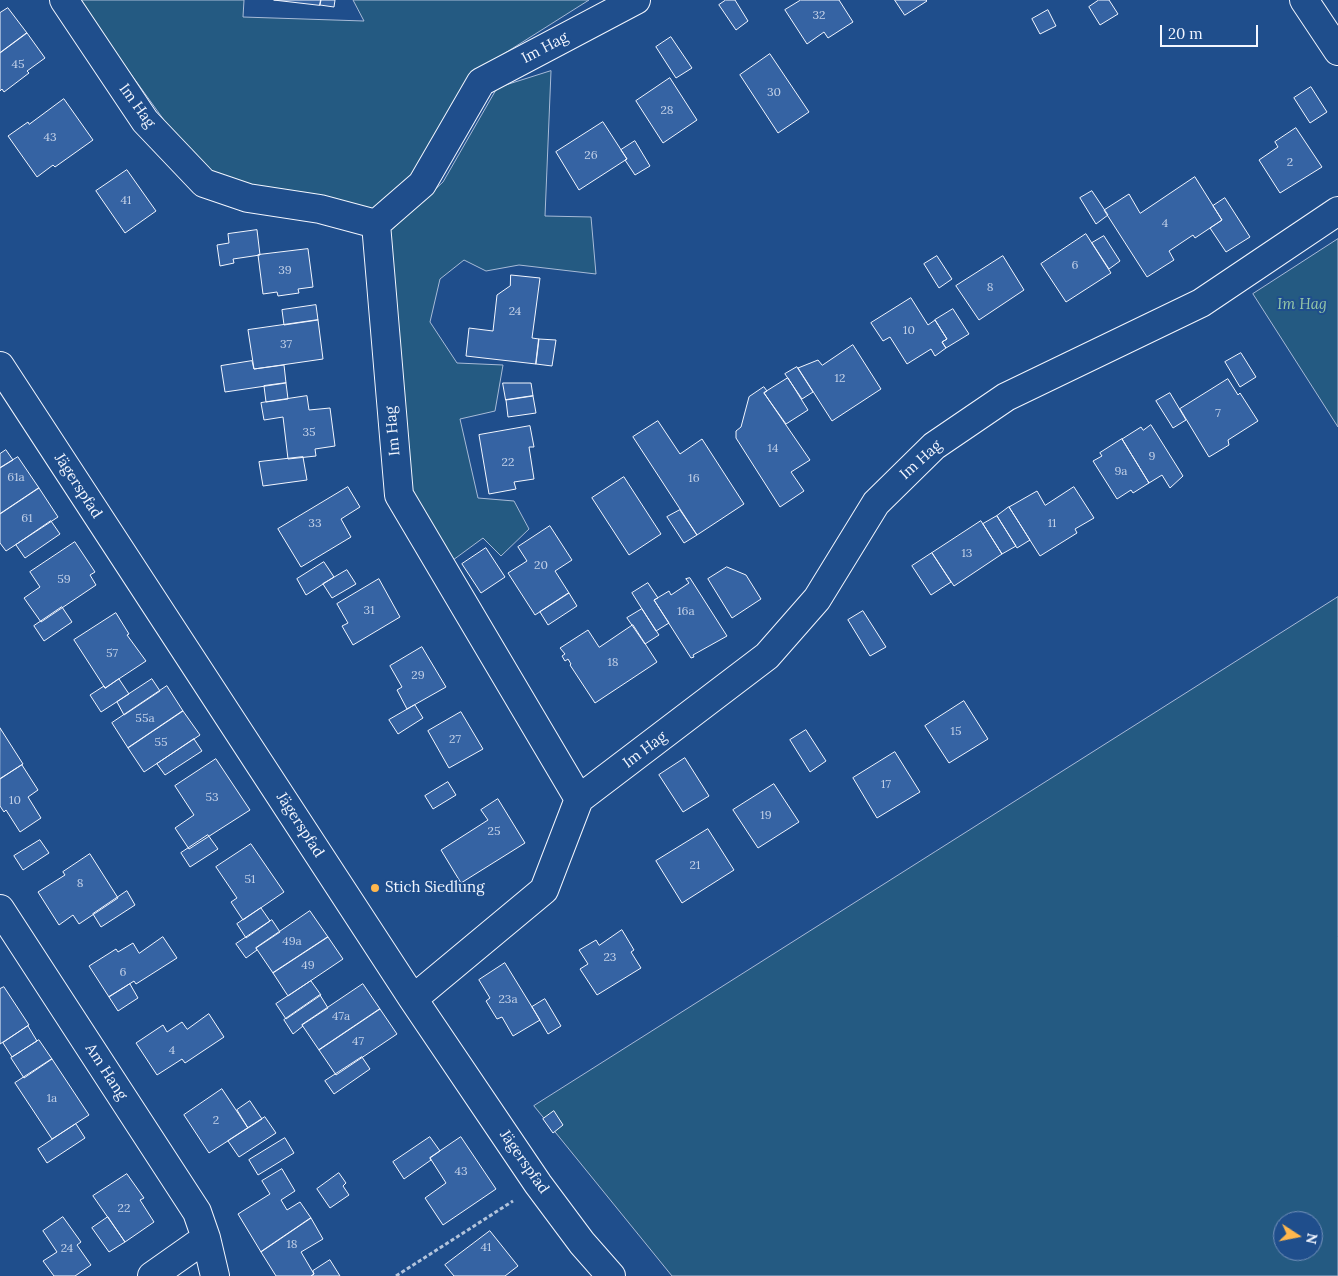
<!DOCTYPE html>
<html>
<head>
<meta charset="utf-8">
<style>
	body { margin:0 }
	#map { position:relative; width:1338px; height:1276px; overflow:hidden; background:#1f4e8c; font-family:Lora,serif }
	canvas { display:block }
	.north { position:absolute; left:1273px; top:1211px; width:50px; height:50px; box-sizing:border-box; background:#1f4e8c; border:1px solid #7391ba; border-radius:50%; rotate:101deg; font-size:14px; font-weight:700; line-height:20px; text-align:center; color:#f2f6ff }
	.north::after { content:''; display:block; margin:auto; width:18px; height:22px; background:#ffb74d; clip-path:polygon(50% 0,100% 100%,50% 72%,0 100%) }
	.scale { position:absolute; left:1160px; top:25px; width:98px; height:22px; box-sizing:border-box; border:2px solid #f2f6ff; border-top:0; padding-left:6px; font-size:15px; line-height:18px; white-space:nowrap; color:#f2f6ff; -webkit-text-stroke:4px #1f4e8c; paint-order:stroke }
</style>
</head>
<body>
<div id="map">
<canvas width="1338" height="1276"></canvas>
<div class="north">N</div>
<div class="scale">20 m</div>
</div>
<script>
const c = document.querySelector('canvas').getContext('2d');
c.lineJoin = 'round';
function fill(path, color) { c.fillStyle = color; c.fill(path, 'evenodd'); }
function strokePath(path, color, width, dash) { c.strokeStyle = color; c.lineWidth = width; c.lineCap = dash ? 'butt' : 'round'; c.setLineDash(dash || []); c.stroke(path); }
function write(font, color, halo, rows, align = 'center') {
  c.font = font + ' Lora,serif'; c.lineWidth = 4; c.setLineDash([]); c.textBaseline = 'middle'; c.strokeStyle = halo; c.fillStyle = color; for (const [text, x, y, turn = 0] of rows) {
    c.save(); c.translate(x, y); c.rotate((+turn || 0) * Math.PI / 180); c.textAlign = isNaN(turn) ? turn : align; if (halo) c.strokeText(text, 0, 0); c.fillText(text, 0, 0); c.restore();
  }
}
const green = new Path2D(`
	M78 0H244L243 17 364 21 353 0H589L472 74 421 172 374 216 206 178Z
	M551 71 545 216 591 217 596 274 519 265 486 271 464 260 440 279 430 322 457 363 503 365 495 411 460 419 478 498 514 501 529 529 501 556 483 538 449 563 410 492 388 233 443 182 497 88Z
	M1338 239V427L1253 294Z
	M1338 597V1276H672L534 1106ZM1283 1221H1313V1251H1283Z`);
const building = new Path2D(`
	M274 0H321L320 5Z
	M321 0H335L334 7 320 5Z
	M726 0H735L748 21 736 30 719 5Z
	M801 0H839L853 22 828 38 824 32 807 44 785 10Z
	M895 0H926L927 1 905 15Z
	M1099 0H1109L1118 14 1100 25 1089 7Z
	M8 8 27 33 0 53V13Z
	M1048 10 1056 26 1040 34 1032 19Z
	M27 33 45 58 27 71 29 73 4 92 2 89 0 91V53Z
	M671 37 692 68 676 78 656 47Z
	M770 54 809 112 778 133 740 75Z
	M670 78 697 120 663 143 636 101Z
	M1311 87 1327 112 1310 123 1294 98Z
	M64 99 93 140 55 167 53 165 37 177 8 136 28 122 29 124Z
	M603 122 627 159 579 190 556 152Z
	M1296 128 1322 167 1280 193 1259 160 1278 147 1275 142Z
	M635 141 650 166 635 175 625 160 627 159 621 150Z
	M127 170 156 211 125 233 96 191Z
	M1195 177 1222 220 1195 238 1193 235 1169 251 1174 260 1147 277 1104 210 1129 194 1140 213Z
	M1092 191 1108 215 1096 224 1080 198Z
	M1225 198 1250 237 1226 252 1210 228 1222 220 1213 206Z
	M257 230 260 255 233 259 234 263 220 266 217 245 229 243 228 234Z
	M1086 234 1111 273 1066 302 1041 264Z
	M1104 236 1120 261 1109 269 1092 243Z
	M308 249 313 287 298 289 299 293 278 296 277 292 263 294 258 255Z
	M937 256 952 279 939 288 924 264Z
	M1003 256 1024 290 979 320 956 286Z
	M511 275 540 278 532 338 539 339 536 364 466 356 469 328 493 331 497 295 510 286Z
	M911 298 928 325 935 320 947 339 942 342 946 348 935 356 931 349 907 364 890 337 883 341 871 323Z
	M316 305 318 320 284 325 282 310Z
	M953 309 969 334 946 348 942 342 947 339 935 320Z
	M318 320 323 359 254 369 248 330Z
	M539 339 556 340 552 366 536 364Z
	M853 345 881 389 832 421 798 368 818 360 822 365Z
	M1241 353 1256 377 1240 387 1225 362Z
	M252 361 254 369 284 365 286 383 225 392 221 366Z
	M797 367 813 392 802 399 785 374Z
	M788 378 808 410 786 424 764 393Z
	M1228 379 1238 395 1240 393 1258 421 1228 440 1229 445 1209 457 1180 409Z
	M286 383 288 399 266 402 264 386Z
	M503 383H531L533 396 506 400Z
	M764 387 767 391 764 393 810 460 791 472 804 491 780 507 736 438V431L741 427 749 397Z
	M1170 393 1186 420 1173 428 1156 401Z
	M307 396 309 410 330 408 335 446 315 449 316 456 288 459 283 417 264 420 261 403Z
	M533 396 536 413 508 417 506 400Z
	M658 421 680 454 702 439 744 504 697 535 633 437Z
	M1151 425 1183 476 1170 488 1162 475 1149 483 1122 439 1141 427 1143 430Z
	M530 426 534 447H529L534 479 514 482 516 489 489 494 479 435Z
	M1122 439 1149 483 1133 493 1131 490 1117 499 1093 461 1102 456 1100 453Z
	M6 450 13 460 0 468V454Z
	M18 457 39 488 0 514V468Z
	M303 457 307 480 263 486 259 462Z
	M624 477 661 534 629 555 592 498Z
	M348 487 360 507 341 519 351 537 301 567 278 529Z
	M1074 487 1094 518 1075 529 1077 533 1040 556 1009 507 1037 491 1045 505Z
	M39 488 58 517 6 551 0 543V514Z
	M1009 507 1030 540 1017 548 997 516Z
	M680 510 697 535 684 543 667 517Z
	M997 516 1016 546 1002 554 983 524Z
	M51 521 60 534 25 558 16 545Z
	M981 521 1002 554 954 586 932 553Z
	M550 526 572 560 555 571 569 593 535 615 508 573 527 561 518 547Z
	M75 542 95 572 90 575 96 585 41 622 24 598 40 587 30 572Z
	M486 548 505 577 481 593 462 564Z
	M932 553 951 582 931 595 912 566Z
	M324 562 334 577 306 595 297 579Z
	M727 567 746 575 761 599 732 618 708 579Z
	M347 570 356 584 332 598 323 584Z
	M690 578 727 636 693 655 694 657 691 658 654 600 669 591 671 595 689 583 686 579Z
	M379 579 400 617 353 645 342 626 348 623 337 604Z
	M648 583 658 598 654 600 669 623 656 631 632 593Z
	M569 593 577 606 548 625 540 612Z
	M62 607 72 622 44 641 34 626Z
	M642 609 659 635 645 644 627 618Z
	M863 611 886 647 870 656 848 620Z
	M116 613 129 634 127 635 146 661 105 688 74 640Z
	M633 625 657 662 595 703 570 665 571 664 568 659 565 661 562 656 565 654 560 648 588 630 599 647Z
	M422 647 446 687 407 709 397 690 402 687 390 666Z
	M119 679 129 694 101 712 90 695 104 686 105 688Z
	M152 679 160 691 124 715 117 702Z
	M167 686 183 711 128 748 112 723Z
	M964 701 988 739 949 763 925 726Z
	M415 705 423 718 398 734 389 720Z
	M183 711 200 735 144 772 128 748Z
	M461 712 483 749 449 768 428 731Z
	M0 728 23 764 0 779Z
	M806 730 826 761 810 772 790 740Z
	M194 739 202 751 165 775 157 764Z
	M895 752 920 792 877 818 853 778Z
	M685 758 709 796 683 812 659 775Z
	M216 759 250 810 189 849 175 828 194 815 175 786Z
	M22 765 38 790 28 797 41 818 20 832 6 810 4 812 0 806V779Z
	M448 782 456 795 433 809 425 796Z
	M774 784 799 822 758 848 733 810Z
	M498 799 525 843 461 883 441 850 488 820 481 810Z
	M708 829 734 870 682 903 656 861Z
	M208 835 218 849 190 867 181 853Z
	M40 840 49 853 23 870 14 856Z
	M251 844 284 892 243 920 231 902 237 898 216 867Z
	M90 854 118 898 79 924 73 915 59 925 38 892 65 875 63 872Z
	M127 891 135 905 101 927 93 914Z
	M261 908 270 921 246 938 237 924Z
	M310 911 328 937 273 973 256 948Z
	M272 920 280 932 256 948 257 950 246 958 236 944Z
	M622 930 634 950 631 952 641 968 597 995 580 969 588 964 579 950 596 940 599 945Z
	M163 937 177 958 136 984 134 981 109 997 89 966 116 949 118 952 133 943 139 953Z
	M328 937 343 959 288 996 273 973Z
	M505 963 540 1020 513 1036 502 1017 497 1019 486 1001 490 998 479 980Z
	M311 981 321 995 286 1019 276 1004Z
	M130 984 138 998 118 1011 109 997Z
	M363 984 380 1009 319 1050 302 1025Z
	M4 987 29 1025 0 1044V989Z
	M320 995 328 1008 302 1025 303 1026 293 1034 284 1020Z
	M545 999 561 1026 548 1034 532 1007Z
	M380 1009 397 1034 336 1075 319 1050Z
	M209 1014 224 1037 185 1063 182 1059 157 1075 136 1043 163 1025 167 1032 182 1022 187 1029Z
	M28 1026 37 1041 12 1057 3 1043Z
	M39 1040 52 1059 24 1078 11 1058Z
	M362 1057 370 1069 334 1094 325 1081Z
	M52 1059 89 1115 52 1139 15 1083Z
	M222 1089 248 1128 209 1153 184 1115Z
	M250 1101 262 1119 248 1128 237 1110Z
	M554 1111 563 1125 553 1133 543 1119Z
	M265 1117 276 1133 239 1157 228 1141Z
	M76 1124 85 1138 47 1163 38 1149Z
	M430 1137 440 1151 430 1158 431 1160 404 1179 393 1162Z
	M461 1137 496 1189 443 1225 425 1198 446 1183 430 1158Z
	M285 1138 294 1153 258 1175 249 1160Z
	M282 1169 295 1191 281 1200 287 1210 300 1202 311 1218 261 1252 238 1214 270 1194 262 1181Z
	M339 1173 346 1183 343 1186 349 1195 330 1208 317 1189Z
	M127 1174 144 1198 140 1200 154 1222 125 1242 93 1196Z
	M63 1217 81 1242 77 1245 91 1265 75 1276H54L43 1261 57 1252 43 1231Z
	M108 1217 125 1242 109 1252 92 1228Z
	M311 1218 323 1239 301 1252 314 1274 311 1276H276L261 1252Z
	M490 1231 518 1266 505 1276H454L445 1265Z
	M330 1260 340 1276H311L314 1274 313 1271Z`);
const path = new Path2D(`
	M396 1276 513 1201`);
const street = new Path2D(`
	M64 0 145 121 204 183 248 198 320 209 376 224 422 184 481 82 636 0
	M1304 0 1338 51
	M376 224 399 495 579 799
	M0 366 413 999 538 1184 582 1243 611 1276
	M0 909 197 1212 206 1238 215 1276
	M413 999 544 890 579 799 767 656 817 599 876 503 934 446 1006 397 1201 303 1338 211
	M152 1276 206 1238`);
const markers = [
	[375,888,5,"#ffb74d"]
];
const numberNames = [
	["32",819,16],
	["45",18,65],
	["30",774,93],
	["28",667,111],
	["43",50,138],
	["26",591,156],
	["2",1290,163],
	["41",126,201],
	["4",1165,224],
	["6",1075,266],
	["39",285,271],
	["8",990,288],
	["24",515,312],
	["10",909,331],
	["37",286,345],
	["12",840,379],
	["7",1218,414],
	["35",309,433],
	["14",773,449],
	["9",1152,457],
	["22",508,463],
	["9a",1121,472],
	["61a",16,478],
	["16",694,479],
	["61",27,519],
	["33",315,524],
	["11",1052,524],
	["13",967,554],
	["20",541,566],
	["59",64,580],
	["31",369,611],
	["16a",686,612],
	["57",112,654],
	["18",613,663],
	["29",418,676],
	["55a",145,719],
	["15",956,732],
	["27",455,740],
	["55",161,743],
	["17",886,785],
	["53",212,798],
	["10",15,801],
	["19",766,816],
	["25",494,832],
	["21",695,866],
	["51",250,880],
	["8",80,884],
	["49a",292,942],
	["23",610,958],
	["49",308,966],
	["6",123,973],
	["23a",508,1000],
	["47a",341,1017],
	["47",358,1042],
	["4",172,1051],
	["1a",52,1099],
	["2",216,1121],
	["43",461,1172],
	["22",124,1209],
	["18",292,1245],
	["41",486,1248],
	["24",67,1249]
];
const streetNames = [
	["Im Hag",545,48,-28],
	["Im Hag",137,106,54],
	["Im Hag",393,431,-95],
	["Im Hag",921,460,-42],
	["Jägerspfad",78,486,57],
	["Im Hag",645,750,-37],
	["Jägerspfad",300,825,57],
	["Am Hang",106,1072,57],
	["Jägerspfad",524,1162,55]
];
const parkNames = [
	["Im Hag",1302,305]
];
const poiNames = [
	["Stich Siedlung",385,888]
];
fill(green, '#245a82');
strokePath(green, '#a8bbd7', 1);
fill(building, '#3563a3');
strokePath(building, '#f2f6ff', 1);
strokePath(street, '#f2f6ff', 30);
strokePath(path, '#b3c4dc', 3, [4, 2.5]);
strokePath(street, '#1f4e8c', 28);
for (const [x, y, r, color] of markers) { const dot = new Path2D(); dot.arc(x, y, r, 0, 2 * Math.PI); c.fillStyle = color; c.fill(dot); strokePath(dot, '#1f4e8c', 2); }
write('12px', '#c3d1e8', null, numberNames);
write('15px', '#f2f6ff', '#1f4e8c', streetNames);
write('italic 15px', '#97c8a6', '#1f4e8c', parkNames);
write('15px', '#f2f6ff', '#1f4e8c', poiNames, 'left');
</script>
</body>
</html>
